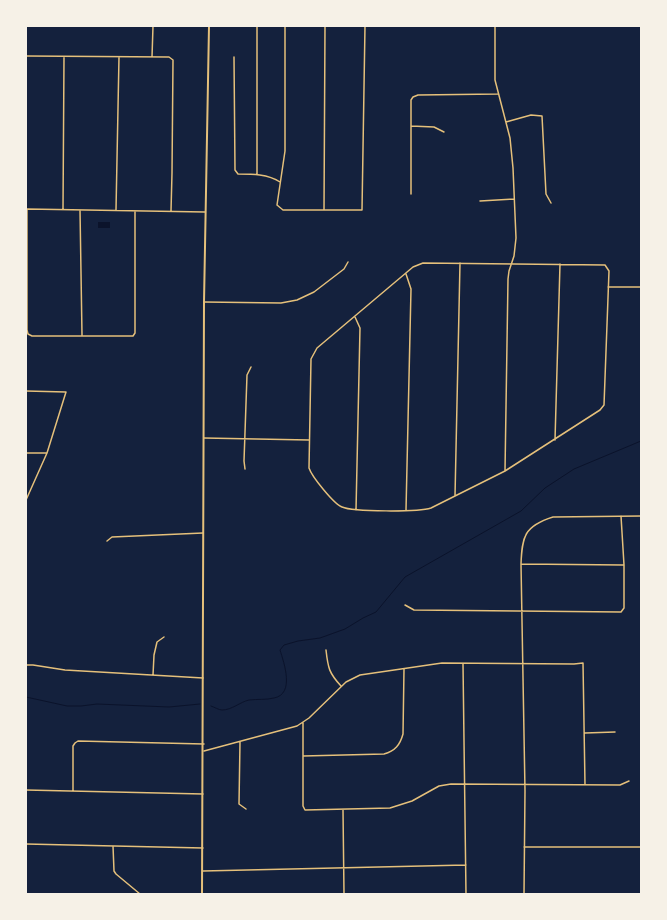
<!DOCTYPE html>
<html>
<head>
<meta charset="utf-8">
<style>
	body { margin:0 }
	#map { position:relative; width:667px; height:920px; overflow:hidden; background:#14213d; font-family:"Source Sans 3",sans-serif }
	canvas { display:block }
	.frame { position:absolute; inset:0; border:27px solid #f6f1e7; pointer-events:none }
</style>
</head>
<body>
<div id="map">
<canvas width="667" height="920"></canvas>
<div class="frame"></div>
</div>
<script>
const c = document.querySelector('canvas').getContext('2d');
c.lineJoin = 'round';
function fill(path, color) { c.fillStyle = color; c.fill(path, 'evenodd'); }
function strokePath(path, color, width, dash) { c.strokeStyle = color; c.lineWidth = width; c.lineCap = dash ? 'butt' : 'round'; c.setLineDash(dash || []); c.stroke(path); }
const water = new Path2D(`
	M98 222H110V228H98Z`);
const stream = new Path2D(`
	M26 697 67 706H81L97 704 169 707 200 704
	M211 706C214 707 219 710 222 710 232 710 240 702 249 700 257 699 266 700 274 698 295 694 284 663 280 650L284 645 298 641 320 638 345 629 363 618 376 612 405 577 521 511 545 488 574 469 641 441`);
const minor = new Path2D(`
	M285 26V151L277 205 283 210H362L365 26
	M495 26V80L510 138 513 168 516 238 514 256 509 271 508 279 505 471
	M26 56 169 57 173 60 172 173 171 211
	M152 57 153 26
	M234 57 235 170 238 174C252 174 268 174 280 182
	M506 122 531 115 542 116 546 194 551 203
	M411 126 434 127 444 132
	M257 174V26
	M411 194V100L413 97 418 95 498 94
	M480 201 514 199
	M27 209V330L28 334 32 336H133L135 333V211
	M27 209 205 212
	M63 209 64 57
	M80 210 82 335
	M116 210 119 57
	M324 210 325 26
	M423 263 605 265 609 271 604 405 600 410 505 471 431 508C419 512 353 512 342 507 334 504 312 477 309 468L311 359 317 348 413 267Z
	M608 287H641
	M204 302 281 303 297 300 314 292 344 269 348 262
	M355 317 360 328 356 510
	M26 391 66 392 47 453 26 500
	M204 438 309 440
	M555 440 560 264
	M26 453H47
	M245 469 244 461 247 375 251 367
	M455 496 460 263
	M406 510 411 289 406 274
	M107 541 112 537 203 533
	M521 564 623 565
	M405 605 414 610 621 612 624 608V565L621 516
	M326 650C328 668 329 673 341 686
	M463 664 466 894
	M26 665H33L65 670 203 678
	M153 675 154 655 157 642 164 637
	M303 723V806L305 810 390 808 412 801 439 786 451 784 620 785 629 781
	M585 733 615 732
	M240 742 239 804 246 809
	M204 751 297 726 309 718 346 682 360 675 442 663 574 664 583 663 585 785
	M303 756 384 754C395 751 400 745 403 734L404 669
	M26 790 203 794
	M73 791V746L75 743 78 741 204 744
	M343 810 344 894
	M26 844 203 848
	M113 846 114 871 116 874 140 894
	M524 847H641
	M203 871 466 865
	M524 894 525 791 521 564C522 537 524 526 553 517L641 516`);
const tertiary = new Path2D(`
	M202 894 204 302 209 26`);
fill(water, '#0b132b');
strokePath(stream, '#0b132b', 1);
strokePath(minor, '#e5c07b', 1.5);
strokePath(tertiary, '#e5c07b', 2);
</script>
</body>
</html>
